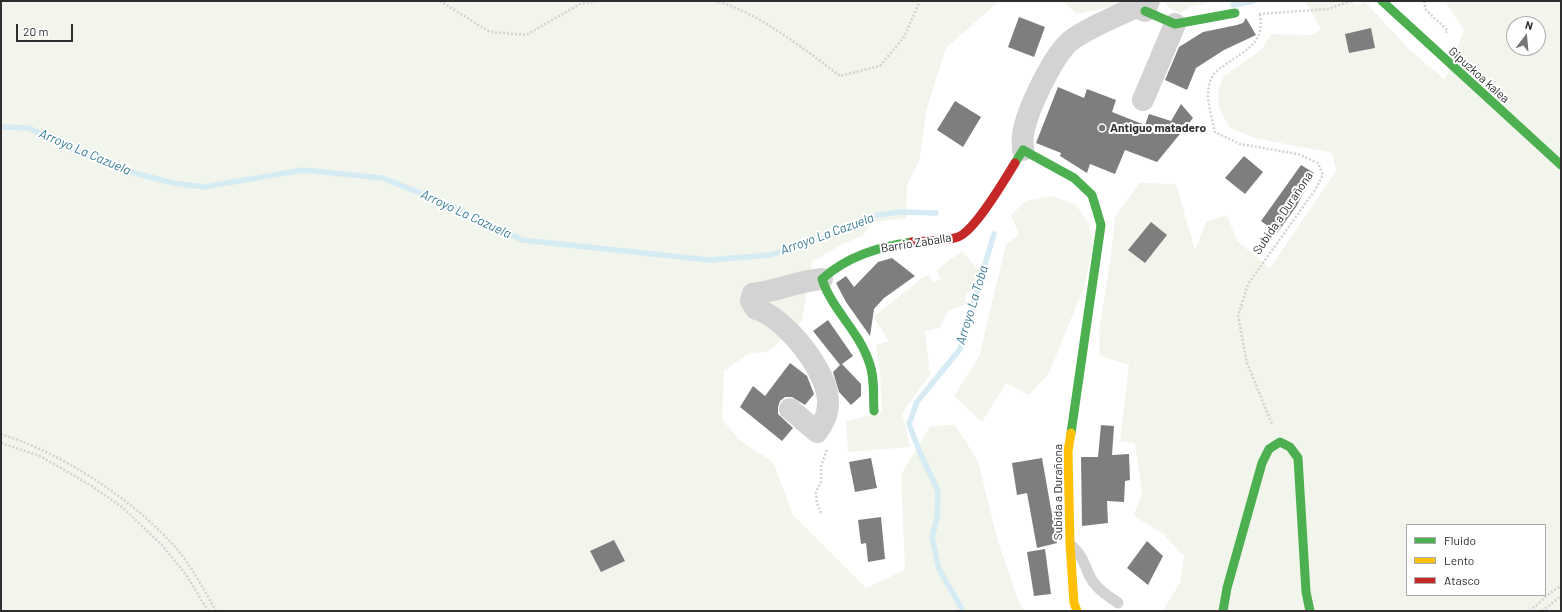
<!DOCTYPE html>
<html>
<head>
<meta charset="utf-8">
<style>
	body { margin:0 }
	#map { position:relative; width:1562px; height:612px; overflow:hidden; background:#fff; font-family:Barlow,sans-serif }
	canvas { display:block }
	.frame { position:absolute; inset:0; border:2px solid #2e2e2e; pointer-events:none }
	.legend { position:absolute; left:1406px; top:524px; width:140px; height:72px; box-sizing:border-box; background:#fff; border:1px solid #ababab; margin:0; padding:5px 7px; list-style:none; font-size:12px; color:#2e2e2e }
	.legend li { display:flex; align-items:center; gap:8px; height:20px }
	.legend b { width:20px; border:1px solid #ababab }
	.north { position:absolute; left:1506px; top:16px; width:40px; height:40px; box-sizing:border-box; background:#fff; border:1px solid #ababab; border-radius:50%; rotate:16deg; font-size:11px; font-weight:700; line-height:16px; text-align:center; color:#2e2e2e }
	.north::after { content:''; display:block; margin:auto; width:14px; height:18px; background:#777; clip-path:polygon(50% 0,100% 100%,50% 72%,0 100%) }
	.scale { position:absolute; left:16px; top:24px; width:57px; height:18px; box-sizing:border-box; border:2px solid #2e2e2e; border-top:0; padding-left:5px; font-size:12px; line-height:14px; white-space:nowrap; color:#2e2e2e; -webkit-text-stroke:3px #fff; paint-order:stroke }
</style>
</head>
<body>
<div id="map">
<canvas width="1562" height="612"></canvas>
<div class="frame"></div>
<ul class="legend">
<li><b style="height:5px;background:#4caf50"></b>Fluido</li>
<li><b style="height:5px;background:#ffc107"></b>Lento</li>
<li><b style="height:5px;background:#c62828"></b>Atasco</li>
</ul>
<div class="north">N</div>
<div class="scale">20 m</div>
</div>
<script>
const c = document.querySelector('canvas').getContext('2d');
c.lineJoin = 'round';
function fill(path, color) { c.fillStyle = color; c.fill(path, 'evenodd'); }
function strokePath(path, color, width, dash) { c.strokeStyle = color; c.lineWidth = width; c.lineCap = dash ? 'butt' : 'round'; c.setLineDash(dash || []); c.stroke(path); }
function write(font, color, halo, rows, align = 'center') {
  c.font = font + ' Barlow,sans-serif'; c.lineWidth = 4; c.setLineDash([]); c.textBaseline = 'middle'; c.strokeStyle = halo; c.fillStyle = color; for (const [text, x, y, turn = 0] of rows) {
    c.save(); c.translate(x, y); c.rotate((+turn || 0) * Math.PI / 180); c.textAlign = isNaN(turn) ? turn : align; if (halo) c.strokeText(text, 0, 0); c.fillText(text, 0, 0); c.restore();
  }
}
const green = new Path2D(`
	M1 1H999L946 48 927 108 919 162 907 185 906 218 873 222 862 236 842 244 812 262 802 321 769 351 747 354 724 371 722 420 742 442 773 462 793 515 866 588 905 570 901 475 930 426 955 425 978 461 998 542 1020 605 1026 611H1Z
	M1062 1H1123L1109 7 1077 14Z
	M1164 1H1217L1192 6 1180 13 1169 8Z
	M1305 1H1352L1357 6 1365 2 1409 49 1445 80 1464 30 1445 1H1561V611H1164L1166 605 1180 583 1184 556 1162 533 1134 516 1142 492 1135 443 1120 441 1129 365 1100 356 1099 331 1111 256 1115 217 1140 183 1176 184 1195 250 1206 222 1227 215 1237 241 1270 268 1336 171 1332 153 1255 138 1230 128 1219 108 1218 90 1224 76 1262 49 1271 34 1313 35 1321 29ZM1514 24H1538V48H1514ZM1407 525H1545V595H1407Z
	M1053 196 1076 205 1089 224 1093 247 1084 287 1049 373 1029 395 1006 383 982 422 954 396 979 357 1006 244 1019 235 1011 215 1026 201Z
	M962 251 988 281 965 294 966 304 948 311 940 328 925 331 930 375 902 413 910 447 848 452 846 421 882 413 880 371 876 345 889 341 873 317 922 278 929 275 934 283 941 278 936 270Z`);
const stream = new Path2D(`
	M1233 5 1253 1
	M1 127 29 128 64 146 119 169 173 183 204 187 303 170 382 178 446 203 522 240 709 260 770 255 808 243 877 215 901 212 936 213
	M963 611 939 569 932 538 937 518 938 491 920 453 909 424 917 402 960 349 994 234`);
const building = new Path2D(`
	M1019 17 1045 27 1034 57 1008 47Z
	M1246 18 1256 35 1224 50 1196 68 1187 90 1165 80 1179 47 1203 32 1237 25 1243 23Z
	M1371 28 1375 48 1349 53 1345 34Z
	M1058 87 1084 98 1087 89 1116 100 1112 112 1145 125 1149 114 1171 121 1181 104 1193 118 1157 162 1125 150 1115 174 1090 164 1087 173 1060 156 1061 153 1036 143Z
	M955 101 981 117 963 147 937 130Z
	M1244 156 1263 172 1245 194 1225 178Z
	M1301 165 1314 173 1296 207 1277 233 1261 221Z
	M1151 222 1167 235 1145 263 1128 250Z
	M892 258 915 276 884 298 874 309 870 336 846 302 836 283 846 276 854 287 878 262Z
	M828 320 853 356 842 364 861 384V396L851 405 839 392 833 372 840 365 813 331Z
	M790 363 807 376 814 394 805 405 792 397H785L780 401 778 407V414L793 428 782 441 740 407 753 386 765 396Z
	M1101 425 1114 426 1112 455 1129 454 1130 480 1125 481 1124 502 1107 501 1108 523 1082 526 1081 457H1098Z
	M871 458 877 488 855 492 849 462Z
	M1042 458 1057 543 1037 548 1027 493 1017 495 1012 463Z
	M881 517 885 559 868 562 866 543 861 544 858 520Z
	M614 540 625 561 601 572 590 551Z
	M1147 541 1163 556 1148 585 1127 568Z
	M1045 549 1051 594 1034 596 1027 552Z`);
const path = new Path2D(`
	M440 1 490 32 526 35 580 4 598 1
	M715 1C757 11 805 50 840 76L880 66 904 37 920 1
	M1424 1 1426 10 1447 30 1446 33
	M1259 14 1328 9 1351 1
	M1260 14C1265 44 1246 49 1225 65 1221 68 1215 71 1213 75 1203 91 1211 115 1215 132L1240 144 1298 154 1318 163 1323 175 1315 190 1248 284 1238 316 1247 363 1272 424
	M1 434C64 454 134 500 177 549 192 567 204 590 216 611
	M1 443 40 456 90 485 122 507 162 545 187 576 208 611
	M821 513 817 503 816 492 821 482V467L827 449
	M1530 611 1550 593 1561 586
	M1542 611 1561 596`);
const lane = new Path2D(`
	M1072 546C1082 555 1084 563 1089 575 1095 588 1107 595 1118 603`);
const street = new Path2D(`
	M1143 100 1175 24
	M1023 150C1023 145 1022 140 1023 135 1026 112 1054 52 1073 39 1092 26 1115 17 1136 7L1145 11 1149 1
	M790 409 817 432C823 424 828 415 828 404 830 373 785 317 756 309L751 301 753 294C777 291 798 281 822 279`);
const fast = new Path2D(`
	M1382 1 1561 165
	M1145 11 1175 24 1235 13
	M1015 163 1023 150 1074 178 1092 195 1101 225 1071 433
	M874 411C873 395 875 377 869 362 859 331 832 310 822 279 848 256 878 247 912 242
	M1223 611 1227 588 1262 463 1269 449 1280 442 1290 447 1298 458 1306 592 1310 611`);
const slow = new Path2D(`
	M1071 433 1068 451 1070 544 1074 603 1077 611`);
const jam = new Path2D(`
	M912 242C927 240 944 242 958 237 975 231 1005 179 1015 163`);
const markers = [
	[1102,128,4,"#777"]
];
const streetNames = [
	["Gipuzkoa kalea",1479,75,42],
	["Subida a Durañona",1283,213,-56],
	["Barrio Zaballa",916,243,-9],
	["Subida a Durañona",1058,492,-90]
];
const poiNames = [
	["Antiguo matadero",1110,128]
];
const waterNames = [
	["Arroyo La Cazuela",85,152,23],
	["Arroyo La Cazuela",466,214,25],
	["Arroyo La Cazuela",827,234,-20],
	["Arroyo La Toba",972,305,-73]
];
fill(green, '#f1f5eb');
strokePath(stream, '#d6ebf3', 5.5);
fill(building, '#7e7e7e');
strokePath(path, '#d3d3d3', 2.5, [2, 2]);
strokePath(lane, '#d3d3d3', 11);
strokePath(street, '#d3d3d3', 22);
strokePath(fast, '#4caf50', 9);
strokePath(slow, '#ffc107', 9);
strokePath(jam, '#c62828', 9);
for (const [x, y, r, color] of markers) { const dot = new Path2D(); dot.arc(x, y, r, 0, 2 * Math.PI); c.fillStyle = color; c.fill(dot); strokePath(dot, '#fff', 1.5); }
write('12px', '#2e2e2e', '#fff', streetNames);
write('bold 12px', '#2e2e2e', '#fff', poiNames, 'left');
write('italic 13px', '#367b96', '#fff', waterNames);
</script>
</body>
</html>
